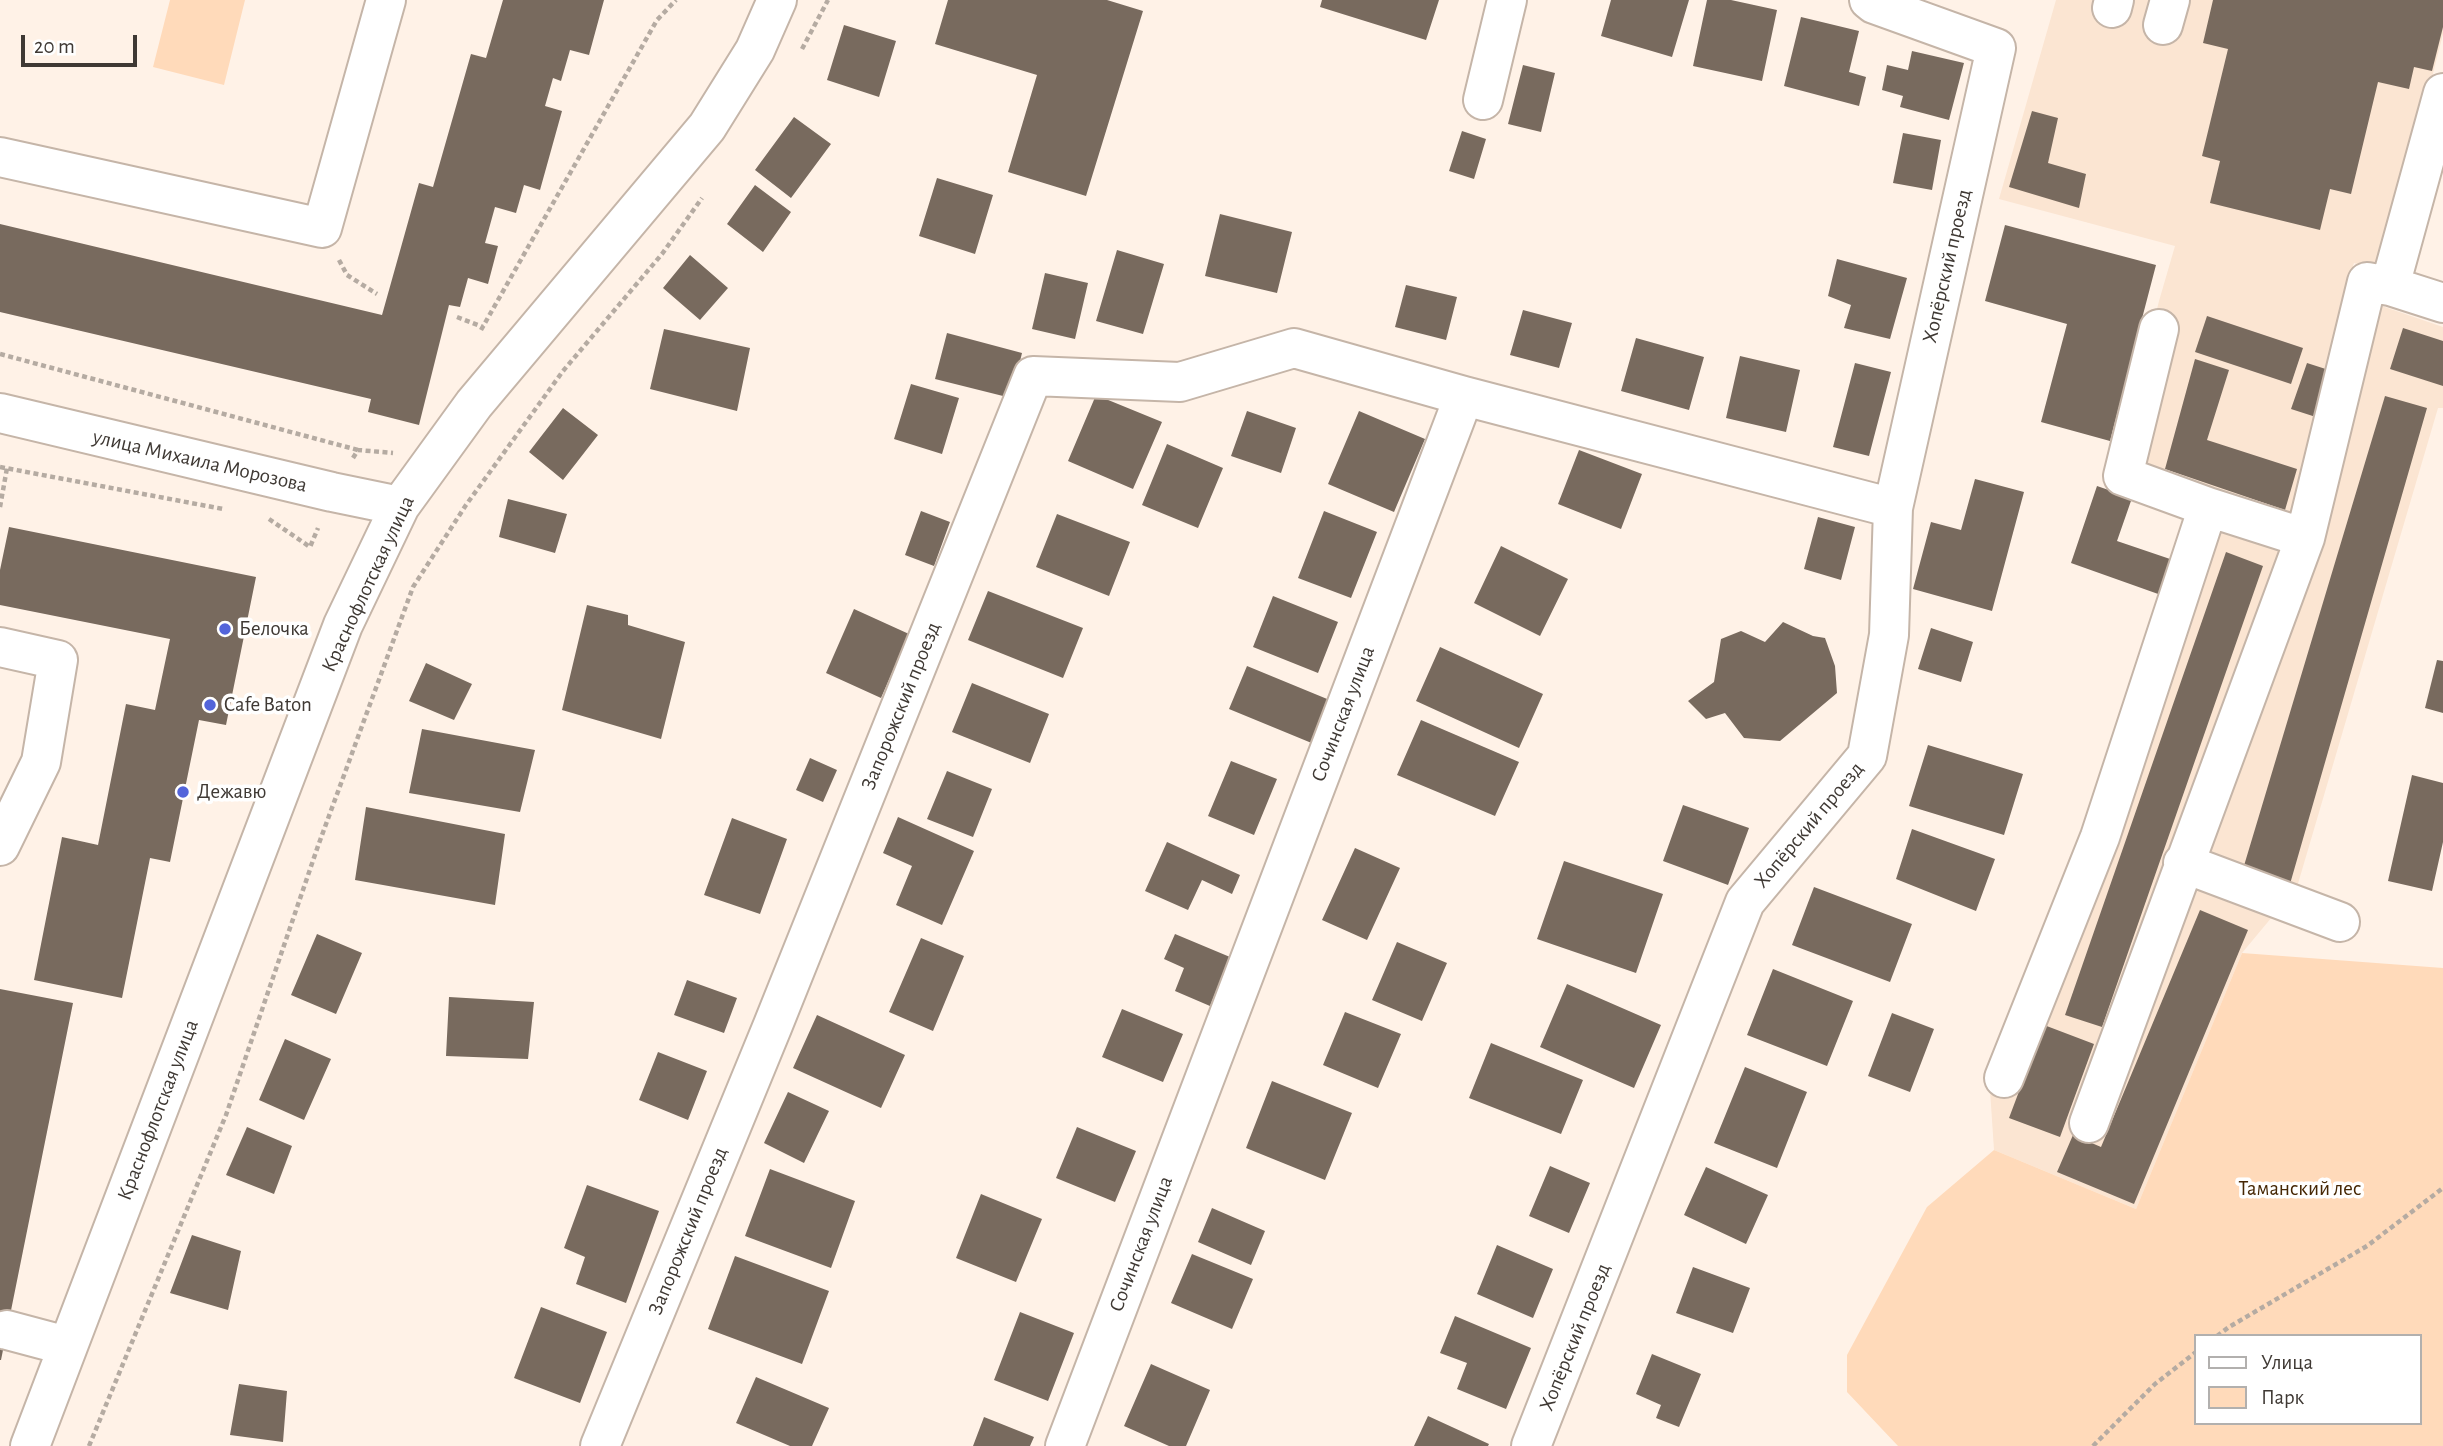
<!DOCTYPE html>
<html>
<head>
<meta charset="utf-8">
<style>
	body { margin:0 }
	#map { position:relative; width:2443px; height:1446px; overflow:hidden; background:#fff2e7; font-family:"Alegreya Sans",sans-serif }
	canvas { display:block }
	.legend { position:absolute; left:2194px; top:1334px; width:228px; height:91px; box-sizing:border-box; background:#fff; border:2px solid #b2b0ae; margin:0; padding:9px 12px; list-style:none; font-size:21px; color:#3f3934 }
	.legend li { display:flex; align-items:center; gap:14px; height:35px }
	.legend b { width:35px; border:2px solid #b2b0ae }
	.scale { position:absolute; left:21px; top:35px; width:116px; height:32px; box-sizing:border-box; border:4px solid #3f3934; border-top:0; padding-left:9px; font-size:21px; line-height:24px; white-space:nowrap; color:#3f3934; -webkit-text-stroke:5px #fff; paint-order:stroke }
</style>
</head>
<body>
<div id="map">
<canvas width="2443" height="1446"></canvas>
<ul class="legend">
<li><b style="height:9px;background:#fff"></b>Улица</li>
<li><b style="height:19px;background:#ffdaba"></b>Парк</li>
</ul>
<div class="scale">20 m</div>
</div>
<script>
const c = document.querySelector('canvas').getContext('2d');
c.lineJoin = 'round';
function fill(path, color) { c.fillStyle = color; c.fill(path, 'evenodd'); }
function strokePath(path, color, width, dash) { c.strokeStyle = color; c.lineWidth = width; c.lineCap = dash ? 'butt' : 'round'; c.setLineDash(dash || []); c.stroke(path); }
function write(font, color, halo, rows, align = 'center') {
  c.font = font + ' "Alegreya Sans",sans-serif'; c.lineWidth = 7; c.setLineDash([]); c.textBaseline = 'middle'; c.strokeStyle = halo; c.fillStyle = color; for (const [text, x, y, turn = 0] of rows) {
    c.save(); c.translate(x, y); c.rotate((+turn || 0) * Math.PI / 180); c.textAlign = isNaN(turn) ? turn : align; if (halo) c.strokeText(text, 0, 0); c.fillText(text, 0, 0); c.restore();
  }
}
const built = new Path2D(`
	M2056 0H2443V34L2383 271 2354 263 2344 293 2443 327V408H2438L2297 887 2242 953 2136 1209 1994 1150 1990 1090 2199 510 2115 477 2159 301 2175 246 1999 199Z`);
const green = new Path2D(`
	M170 0H245L224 85 153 67Z
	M2242 953 2443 968V1446H1898L1847 1392V1355L1927 1207 1994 1150 2136 1209ZM2196 1336H2420V1423H2196Z`);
const building = new Path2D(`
	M503 0H604L589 55 570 50 561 81 553 78 545 106 562 111 540 190 524 185 516 213 495 207 485 243 498 246 488 284 468 278 460 307 449 305 419 425 368 412 371 399 0 312V224L382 315 419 183 433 187 471 54 486 58Z
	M948 0H1107L1143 11 1086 196 1008 172 1037 75 935 44Z
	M1322 0H1439L1426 40 1320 7Z
	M1611 0H1689L1672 57 1601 36Z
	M1707 0H1731L1777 10 1762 81 1693 66Z
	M2213 0H2443V27L2432 71 2414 67 2409 89 2378 82 2351 194 2330 189 2320 230 2210 203 2220 161 2202 156 2228 49 2203 43Z
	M1801 17 1859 31 1849 72 1866 77 1859 106 1784 86Z
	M844 25 896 41 879 97 827 80Z
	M1912 51 1964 63 1949 120 1900 107 1903 96 1882 90 1887 65 1908 70Z
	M1523 65 1555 73 1541 132 1508 124Z
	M2032 111 2058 118 2048 163 2086 174 2079 208 2009 187Z
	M794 117 831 144 791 198 755 170Z
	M1462 131 1486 139 1474 179 1449 171Z
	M1903 133 1941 140 1932 190 1893 183Z
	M937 178 993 195 975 254 919 236Z
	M755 185 791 212 763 252 727 224Z
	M1220 214 1292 232 1277 293 1205 276Z
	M2005 225 2156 265 2110 441 2041 422 2067 324 1985 301Z
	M1117 250 1164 264 1143 334 1096 321Z
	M690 255 728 288 700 320 663 288Z
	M1837 259 1907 278 1890 339 1844 328 1851 305 1828 296Z
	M1045 273 1088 283 1075 339 1032 329Z
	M1406 285 1457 297 1446 340 1395 327Z
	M1523 310 1572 323 1559 368 1510 355Z
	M2207 316 2303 348 2291 384 2195 352Z
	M2403 328 2443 341V386L2390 369Z
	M664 329 750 348 737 411 650 389Z
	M947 333 1022 353 1011 398 935 379Z
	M1636 338 1704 357 1689 410 1621 391Z
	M1740 356 1800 370 1786 432 1726 418Z
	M2195 359 2229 370 2207 440 2297 469 2285 510 2165 469Z
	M1855 363 1891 372 1869 456 1833 447Z
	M2307 363 2335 372 2319 418 2291 409Z
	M911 384 959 398 942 454 894 439Z
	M1096 395 1162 422 1133 489 1068 461Z
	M2385 396 2427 408 2290 884 2243 869Z
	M563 408 598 435 563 480 529 452Z
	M1247 411 1296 428 1281 473 1231 456Z
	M1359 411 1425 439 1394 512 1328 484Z
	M1167 444 1223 468 1198 528 1142 505Z
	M1579 450 1642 474 1621 529 1558 504Z
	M1975 479 2024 492 1992 611 1913 589 1931 522 1961 530Z
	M2097 486 2132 498 2117 541 2173 560 2161 595 2071 563Z
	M508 499 567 514 555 553 499 537Z
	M921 511 950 522 934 566 905 555Z
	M1324 511 1377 532 1351 598 1298 578Z
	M1057 514 1130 542 1109 596 1036 567Z
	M1818 517 1855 527 1841 580 1804 569Z
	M9 527 256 577 226 725 199 720 170 862 150 858 122 998 34 980 62 837 98 845 126 704 155 710 170 639 0 605V570Z
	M1501 546 1568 579 1540 636 1474 603Z
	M2226 552 2263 566 2102 1027 2065 1015Z
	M988 591 1083 628 1063 678 968 640Z
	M1273 596 1338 622 1318 673 1253 647Z
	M587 605 628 615V625L685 642 661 739 562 710Z
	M854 609 909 634 881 698 826 673Z
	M1783 622 1813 636 1825 638 1835 666 1837 693 1780 741 1744 738 1725 713 1706 719 1688 701 1714 682 1721 639 1741 631 1765 642Z
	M1931 628 1973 642 1961 682 1918 669Z
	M1440 647 1543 694 1519 748 1416 701Z
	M2437 660 2443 661V713L2425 708Z
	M426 663 472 684 454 720 409 701Z
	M1247 666 1332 701 1314 744 1229 709Z
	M972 683 1049 714 1030 763 952 732Z
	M1421 720 1519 762 1495 816 1397 775Z
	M422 729 535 750 520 812 409 793Z
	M1928 745 2023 774 2004 835 1909 806Z
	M810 758 837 770 823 802 796 790Z
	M1231 761 1277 779 1254 835 1208 816Z
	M947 771 992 789 973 837 927 819Z
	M2412 775 2443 783V842L2432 891 2388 881Z
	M1683 805 1749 828 1728 885 1663 861Z
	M366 807 505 834 495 905 355 880Z
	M898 817 974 851 942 925 896 905 912 866 883 853Z
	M732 818 787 839 760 914 704 895Z
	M1912 829 1995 859 1976 911 1896 879Z
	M1167 842 1240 875 1232 894 1202 880 1188 910 1145 891Z
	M1355 848 1400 868 1367 940 1322 920Z
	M1564 861 1663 894 1636 973 1537 939Z
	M1814 887 1912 924 1890 982 1792 945Z
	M2200 910 2248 930 2134 1204 2057 1172 2073 1135 2101 1147Z
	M317 934 362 953 336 1014 291 995Z
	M1175 934 1230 957 1210 1006 1175 991 1184 968 1164 959Z
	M921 938 964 956 933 1031 889 1012Z
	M1397 942 1447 963 1422 1021 1372 1000Z
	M1773 969 1853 1001 1827 1066 1747 1035Z
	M687 980 737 998 724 1033 674 1015Z
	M1567 984 1661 1025 1634 1088 1540 1047Z
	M0 989 73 1003 1 1360H0Z
	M449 997 534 1002 528 1059 446 1056Z
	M1122 1009 1183 1034 1163 1082 1102 1057Z
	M1345 1012 1401 1034 1378 1088 1323 1065Z
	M1892 1013 1934 1029 1910 1092 1868 1076Z
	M817 1015 905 1055 881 1108 793 1068Z
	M2044 1025 2094 1044 2060 1137 2009 1118Z
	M285 1039 331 1059 304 1120 259 1100Z
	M1491 1043 1583 1080 1561 1134 1469 1098Z
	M658 1052 707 1071 688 1120 639 1100Z
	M1745 1067 1807 1092 1777 1168 1714 1143Z
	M1272 1081 1352 1113 1325 1180 1246 1148Z
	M788 1092 829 1111 804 1163 764 1143Z
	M247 1127 292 1146 274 1194 226 1175Z
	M1077 1127 1136 1151 1115 1202 1056 1178Z
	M1550 1166 1590 1183 1569 1233 1529 1216Z
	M1706 1167 1768 1195 1746 1244 1684 1215Z
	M770 1169 855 1201 831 1268 745 1236Z
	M587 1185 659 1211 626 1303 576 1284 585 1257 564 1248Z
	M981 1194 1042 1219 1016 1282 956 1258Z
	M1212 1208 1265 1231 1251 1265 1198 1242Z
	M192 1235 241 1251 228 1310 170 1293Z
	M1497 1245 1553 1269 1533 1318 1477 1294Z
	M1192 1254 1253 1279 1232 1329 1171 1303Z
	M735 1256 829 1291 802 1364 708 1329Z
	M1693 1267 1750 1288 1733 1333 1676 1313Z
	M541 1307 607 1332 580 1403 514 1378Z
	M1020 1312 1074 1333 1048 1401 994 1380Z
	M1455 1316 1531 1348 1506 1409 1457 1389 1467 1363 1440 1353Z
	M1652 1354 1701 1374 1679 1427 1656 1418 1661 1405 1636 1394Z
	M1151 1364 1210 1390 1186 1446H1169L1124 1426Z
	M756 1377 829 1408 812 1446H790L736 1423Z
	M239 1384 287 1391 283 1442 230 1435Z
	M1428 1416 1489 1444 1488 1446H1414Z
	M984 1417 1034 1437 1030 1446H973Z`);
const path = new Path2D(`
	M802 49 828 0
	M339 260 347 275 377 294
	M457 317 483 327
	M481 330 657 20 676 0
	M0 354 358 450
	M353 458 358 450 393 453
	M0 467 223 509
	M0 507 7 468
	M269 519 310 547 318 528
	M2217 1336 2229 1327 2367 1246 2443 1188
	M89 1446 226 1115 318 846 413 587 466 505 563 371 662 254 702 198
	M2093 1446 2155 1384 2196 1352`);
const minor = new Path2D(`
	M2112 8 2114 0
	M2163 25 2170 0
	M1483 100 1507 0
	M0 157 322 228 386 0
	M2390 286 2443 303
	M2159 329 2123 476 2208 507
	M0 413 332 492 400 506
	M0 647 58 660 41 762 0 846
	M2183 863 2340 922
	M2004 1078 2100 837 2208 507 2305 538
	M2089 1123 2305 538 2367 282 2390 286 2443 93
	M7 1330 67 1346
	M30 1446 343 625 400 506 474 404 707 127 755 50 777 0
	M600 1446 773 1025 1033 376 1180 382 1294 348 1464 396 1893 508
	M1065 1446 1464 396
	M1531 1446 1745 902 1867 756 1889 635 1893 508 1996 48 1874 4 1869 0`);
const markers = [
	[225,629,7,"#5364da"],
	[210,705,7,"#5364da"],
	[183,792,7,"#5364da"]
];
const streetNames = [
	["Хопёрский проезд",1947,266,-77],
	["улица Михаила Морозова",200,461,13],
	["Краснофлотская улица",368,584,-65],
	["Запорожский проезд",901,706,-68],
	["Сочинская улица",1343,714,-69],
	["Хопёрский проезд",1809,825,-50],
	["Краснофлотская улица",158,1110,-69],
	["Запорожский проезд",688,1231,-68],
	["Сочинская улица",1141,1244,-69],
	["Хопёрский проезд",1575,1337,-68]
];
const poiNames = [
	["Белочка",239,629],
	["Cafe Baton",224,705],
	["Дежавю",197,792]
];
const parkNames = [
	["Таманский лес",2300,1189]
];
fill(built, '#fbe5d2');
fill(green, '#ffdaba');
fill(building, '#786a5e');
strokePath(minor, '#c5b5a8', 42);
strokePath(path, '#b5aba2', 4.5, [5, 3.5]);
strokePath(minor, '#fff', 38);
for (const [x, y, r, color] of markers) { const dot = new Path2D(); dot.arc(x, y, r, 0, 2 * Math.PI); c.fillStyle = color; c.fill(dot); strokePath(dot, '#fff', 2.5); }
write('21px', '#3f3934', '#fff', streetNames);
write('21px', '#3f3934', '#fff', poiNames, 'left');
write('21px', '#462704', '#fff', parkNames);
</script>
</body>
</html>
